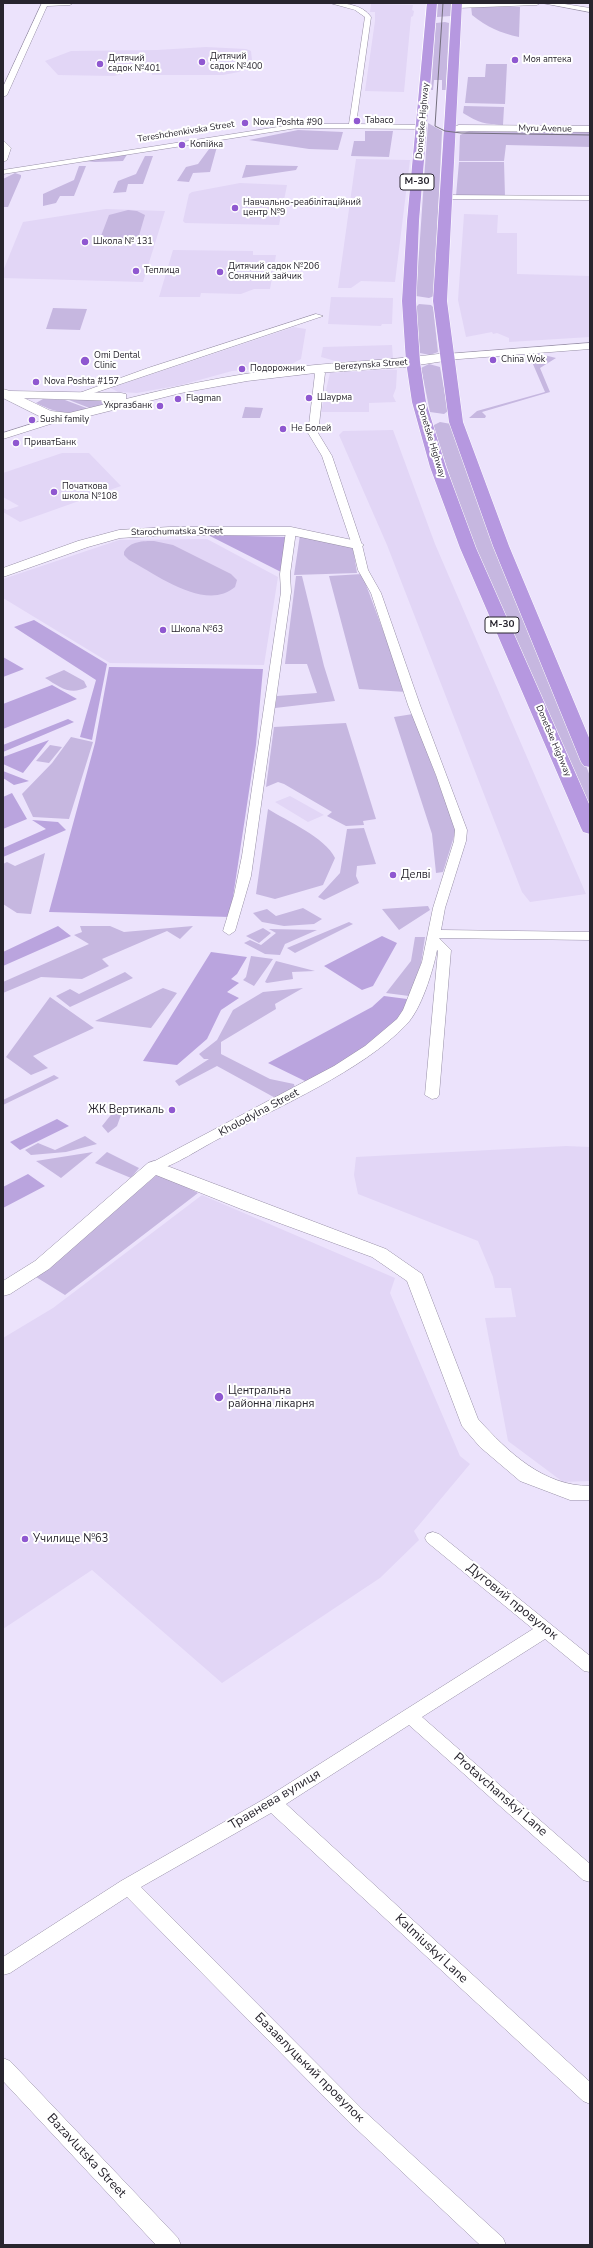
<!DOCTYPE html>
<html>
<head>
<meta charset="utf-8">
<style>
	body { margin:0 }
	#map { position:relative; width:593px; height:2248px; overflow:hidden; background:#ece3fc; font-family:"Nunito Sans",sans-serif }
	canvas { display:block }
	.frame { position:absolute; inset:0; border:4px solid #28252e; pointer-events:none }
</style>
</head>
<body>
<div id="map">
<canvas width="593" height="2248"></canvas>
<div class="frame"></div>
</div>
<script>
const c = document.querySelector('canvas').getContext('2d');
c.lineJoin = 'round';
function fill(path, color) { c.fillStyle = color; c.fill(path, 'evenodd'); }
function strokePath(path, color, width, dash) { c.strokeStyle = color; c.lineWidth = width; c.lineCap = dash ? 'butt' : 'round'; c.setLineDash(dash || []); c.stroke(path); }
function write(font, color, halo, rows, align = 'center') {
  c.font = font + ' "Nunito Sans",sans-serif'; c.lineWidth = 4; c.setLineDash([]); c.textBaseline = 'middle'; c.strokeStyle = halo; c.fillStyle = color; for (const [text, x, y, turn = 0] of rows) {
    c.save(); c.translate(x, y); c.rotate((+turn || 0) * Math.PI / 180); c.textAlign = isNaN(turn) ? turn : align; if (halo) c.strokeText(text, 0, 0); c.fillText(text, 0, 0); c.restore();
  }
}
const built = new Path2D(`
	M371 4 413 5 412 10 414 11 413 16 411 17 404 92 365 91 375 21V12H370Z
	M206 47 246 49 251 51 252 60 239 72 223 75H152V67L114 76 58 75 45 61 71 51 157 50Z
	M356 159 410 160 395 282 361 281 351 288H338Z
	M240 183 287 185 279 225 185 223 183 221 189 194 192 192Z
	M106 209 165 211 143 282 3 278V271L23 222Z
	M464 214 498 215 497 233H517V274L590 276V337L509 342V338L497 333 493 334 492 332 466 337 458 300Z
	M173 250 253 251V255H276L270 289H254L241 294 201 293 200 297H159Z
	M331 297 393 298 392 324H382L381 326 328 324Z
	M294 327 306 329 301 359 288 366 232 371 181 385 137 393 118 392 111 388Z
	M392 345 393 359 339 362 321 357 323 347Z
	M376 370H397L396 388 393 396 396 402 369 403V412H321L330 373Z
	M393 430 435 544 586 894 530 902 522 892 387 545 339 435 343 431Z
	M62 453H89L121 486 20 522 3 512V508L7 510 19 506 3 497V473Z
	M207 539 278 577 264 665 110 663 3 598V579L119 540Z
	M290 796 324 815 308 822 275 802Z
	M566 1146 590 1147V1481L563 1482 508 1441 485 1318 516 1317 511 1288H495L493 1277 478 1241 358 1194 354 1175 356 1157Z
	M202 1195 395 1278 390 1293 460 1456 470 1464 414 1531 419 1540 380 1578 222 1683 92 1570 3 1629V1338L53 1308Z`);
const green = new Path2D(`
	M438 3H452L451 16 437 17Z
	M471 6 520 7 519 37C500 33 487 27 472 15Z
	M445 22 449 23 446 90H442V80H434L433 90H431L436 23Z
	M486 64H507L505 104 465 103 468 77H485Z
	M464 106 504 107 503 125C485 124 479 123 463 113Z
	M428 123 442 131 434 296 429 298 416 296Z
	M298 130 343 132 338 150 309 149 249 140Z
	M365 131H393L389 157 351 156 354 141H365Z
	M469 131 590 132V147L506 145 504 161H459L460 135Z
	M218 143 210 172 193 173 189 182 177 181 186 167 198 164 212 145Z
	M128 153 123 161 95 162 84 161Z
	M145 156H153L143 184H128L126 192 113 193 118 181 136 174Z
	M459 162H504L505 196H456Z
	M246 165 298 166 296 170 242 178Z
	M79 166H86L74 196H60L56 203 43 206V194L74 180Z
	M15 173 21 175V177L8 207H3V179Z
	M128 210 137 211 145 215 138 239 123 243 102 239 101 236 109 215Z
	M419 304 431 305 433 307 438 352 430 355 420 353 416 307Z
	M53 308 87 309 80 330 46 329Z
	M540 354 556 358 540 368 550 392 482 412 486 416 485 418H469L477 411 545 392 529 355Z
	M429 364 440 367 448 411 444 414 430 412 421 368Z
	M43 399 65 400 89 409C65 415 57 413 36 403Z
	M69 400H102L109 403 92 409Z
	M245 407 263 408 260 418H242Z
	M440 422 451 424 452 426 590 776V806L466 526 434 428V425Z
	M300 535 353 548 357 573 294 575Z
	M154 541 173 545 231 574 237 580 235 587C206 612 157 575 129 560L124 555V552C130 541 143 541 154 541Z
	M362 574 406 692 359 689 329 576Z
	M296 576H302L324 666 335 701 275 708 277 696 317 693 307 664H285Z
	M64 670 84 681 87 687C70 696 60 687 45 678Z
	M413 714 456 830 443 872 436 873 432 834 394 717Z
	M346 723 376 819 363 821 364 825 346 826 327 816 332 812 284 784 278 782 266 787 274 727Z
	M71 737 93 742 69 819 33 817 22 794 52 763Z
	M50 745 62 747 49 763 36 761Z
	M268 809C287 821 325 837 335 858L323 885 275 899 256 894Z
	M364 828 376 864 357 866 356 876 359 883 324 900 318 897 340 873 347 829Z
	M45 853 31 914 17 913 3 904V864L7 862 15 866Z
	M428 906 430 910 399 930 382 909Z
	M303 908 322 919 314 924 284 926 262 922 253 913 267 909 276 916Z
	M349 922 353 924 295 953 287 948Z
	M80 926H110L124 932 193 926 180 939 167 931 102 959 109 966 82 979 41 977 3 993V982L89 944 74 935 82 932Z
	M263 928 271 933 259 943 246 936Z
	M269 929 317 930 285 944 280 955 265 954 244 943 250 940 261 945 276 933Z
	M415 937H425L421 964 409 996 386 993 411 961Z
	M251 956 273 959 254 986 243 980 246 977Z
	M276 961 315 971 292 972 293 979 267 983 265 982Z
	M125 972 133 978 70 1007 56 996 70 989 79 994Z
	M163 988 177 993 151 1028 95 1021Z
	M303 988 275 1004 276 1009 221 1042V1054L270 1079 294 1084 295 1090 279 1100 217 1066 179 1086 175 1081 209 1059H204L199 1054 217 1040 233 1010 263 992Z
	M50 997 94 1028 33 1056 48 1068 31 1075 6 1057Z
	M54 1075 59 1078 3 1105V1100Z
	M114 1111 121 1115 117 1126 108 1133 102 1126Z
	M85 1136 97 1144 66 1152 31 1155 25 1150 38 1143 55 1150Z
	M93 1152 61 1178 36 1161Z
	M107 1152 139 1168 131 1178 95 1163Z
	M159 1173 198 1193 65 1295 36 1277Z`);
const forest = new Path2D(`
	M208 535 285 537 281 572Z
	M34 620 107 664 92 740 80 737 96 680 14 627Z
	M3 657 24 669 3 677Z
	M109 667 263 669 256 745 230 917 49 912 95 743Z
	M52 685 77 699 3 729V704Z
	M68 719 74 722 3 752V745Z
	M49 740 23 773 3 764V757Z
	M3 771 29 781 14 785 3 778Z
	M12 793 27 819 3 829V797Z
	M32 820 58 822 66 830 3 857V848L46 829Z
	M58 926 71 936 3 966V952Z
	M382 936 397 943 373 986 362 990 324 966Z
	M211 952 247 957 237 974 231 979 239 983 227 992 239 998 221 1010 207 1039 177 1065 143 1061Z
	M384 996 407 999 405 1012 359 1054 309 1083 268 1063 372 1007Z
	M57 1119 69 1126 20 1150 10 1142Z
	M28 1174 45 1186 3 1208V1187Z`);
const minor = new Path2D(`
	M42 3H73L70 5 47 6 7 95 3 97V87Z
	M330 3C344 3 362 4 371 17L356 124 421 125 425 127 424 129 297 128 3 174V170L297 124H349L365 17 355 10Z
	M483 3H540L537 5 457 8 454 6 457 4Z
	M542 3H558L590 8V12Z
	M3 140 11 148 7 160 3 162Z
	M442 195 590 196V200L445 199 441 197Z
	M316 314 323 316 79 398 76 399 71 396 148 368Z
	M315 366 325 373 318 433 332 456 362 545 368 570 381 593 420 705 467 830 466 841 445 908 441 930 590 932V940L439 938 451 950 439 1095 437 1098 432 1099 425 1095 438 951 437 950C433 971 421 1010 406 1025 362 1071 279 1106 222 1137 202 1147 175 1166 154 1171L147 1167 149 1164 334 1066 365 1046 397 1019 403 1010 422 962 433 908 454 841 455 830 436 775 408 705 371 593 358 570 352 545 322 456 308 433 315 374 310 369Z
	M63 414 68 417 66 419 3 439V433Z
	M291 528 296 531 290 574 291 592 251 876 235 931 229 935 223 931 234 895 242 856 281 592 280 574 286 531Z
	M433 1532 439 1534 590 1656V1672L584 1671 545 1639 422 1717 590 1864V1882L583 1880 409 1725 286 1804 590 2082V2104L583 2101 271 1813 141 1887 363 2110 503 2238 506 2245H480L349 2122 127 1897 10 1973 3 1975V1957L121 1881 266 1798 533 1629 427 1542 425 1538 427 1534Z
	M3 2058 10 2061 178 2238 181 2245H156L3 2081Z`);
const tertiary = new Path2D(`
	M459 125 590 126V132L459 131 450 133 445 130Z
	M590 343V349L446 360 440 357 446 354Z
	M170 527H291L357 541 364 545 357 549 291 535H170L120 538 88 547 3 577V568L78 541 119 530Z
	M154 1161 386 1249 422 1274 478 1419C508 1452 543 1486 590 1486V1500H570L520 1481 480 1447 462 1426 407 1281 372 1257 241 1209 156 1175 49 1269 10 1294 3 1296V1281L35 1261 148 1163Z`);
const secondary = new Path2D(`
	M446 353 451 354 452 357 451 360 405 367 315 373 247 381 181 393 69 421 43 418 3 398V389L10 391 121 393 126 394V399C189 383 251 371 315 365 359 361 403 359 446 353ZM24 398 118 401 69 413 51 411Z`);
const trunk = new Path2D(`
	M427 3H437L419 221 416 301 420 362 426 402 446 467 476 548 590 806V834L583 832 581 828 460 548 430 467 412 402 406 362 402 301 407 221Z
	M452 3H462L447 301 463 422 509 546 590 740V767L584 766 581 762 493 546 449 422 433 301Z`);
const tram = new Path2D(`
	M443 3 435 126 445 131 461 133 590 135`);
const markers = [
	[515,60,4,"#8f58d0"],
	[202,62,4,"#8f58d0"],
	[100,64,4,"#8f58d0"],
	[357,121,4,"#8f58d0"],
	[245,123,4,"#8f58d0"],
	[182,145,4,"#8f58d0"],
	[235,208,4,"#8f58d0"],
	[85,242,4,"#8f58d0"],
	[136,271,4,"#8f58d0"],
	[220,272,4,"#8f58d0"],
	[493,360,4,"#8f58d0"],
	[85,361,5,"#8f58d0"],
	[242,369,4,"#8f58d0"],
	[36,382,4,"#8f58d0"],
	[309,398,4,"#8f58d0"],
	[178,399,4,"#8f58d0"],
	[160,406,4,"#8f58d0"],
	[32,420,4,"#8f58d0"],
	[283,429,4,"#8f58d0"],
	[16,443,4,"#8f58d0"],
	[54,492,4,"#8f58d0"],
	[163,630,4,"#8f58d0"],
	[393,875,4,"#8f58d0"],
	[172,1110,4,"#8f58d0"],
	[219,1397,5,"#8f58d0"],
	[25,1539,4,"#8f58d0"]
];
const farPoinames = [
	["Дитячий",210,57],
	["садок №400",210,67],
	["Дитячий",108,59],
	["садок №401",108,69],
	["Моя аптека",523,60],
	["Tabaco",365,121],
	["Nova Poshta #90",253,123],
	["Копійка",190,145],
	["Навчально-реабілітаційний",243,203],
	["центр №9",243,213],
	["Школа № 131",93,242],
	["Дитячий садок №206",228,267],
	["Сонячний зайчик",228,277],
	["Теплица",144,271],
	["Omi Dental",94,356],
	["Clinic",94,366],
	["China Wok",501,360],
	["Подорожник",250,369],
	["Nova Poshta #157",44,382],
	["Шаурма",317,398],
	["Flagman",186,399],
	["Укргазбанк",152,406,"right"],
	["Sushi family",40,420],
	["Не Болей",291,429],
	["ПриватБанк",24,443],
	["Початкова",62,487],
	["школа №108",62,497],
	["Школа №63",171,630]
];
const farStreetnames = [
	["Donetske Highway",423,121,-85],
	["Myru Avenue",545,129,1],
	["Tereshchenkivska Street",186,132,-9],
	["Berezynska Street",371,365,-4],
	["Donetske Highway",431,441,73],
	["Starochumatska Street",177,532,-1],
	["Donetske Highway",553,741,67]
];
const shields = [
	[417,182,34],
	[502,625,34]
];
const shieldNames = [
	["М-30",417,182],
	["М-30",502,625]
];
const poiNames = [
	["Делві",401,875],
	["ЖК Вертикаль",164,1110,"right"],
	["Центральна",228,1391],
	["районна лікарня",228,1404],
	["Училище №63",33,1539]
];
const streetNames = [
	["Kholodylna Street",259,1113,-28]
];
const nearStreetnames = [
	["Дуговий провулок",512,1602,39],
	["Protavchanskyi Lane",500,1795,41],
	["Травнева вулиця",275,1800,-31],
	["Kalmiuskyi Lane",431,1949,43],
	["Базавлуцький провулок",309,2068,45],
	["Bazavlutska Street",86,2156,47]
];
fill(built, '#e2d6f6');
fill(green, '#c6b7e0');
fill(forest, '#baa4de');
strokePath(minor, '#978fa6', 1);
strokePath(tertiary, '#978fa6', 1);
strokePath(secondary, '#978fa6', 1);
strokePath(trunk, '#fff', 1);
fill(minor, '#fff');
fill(tertiary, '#fff');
fill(secondary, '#fff');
fill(trunk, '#b698e0');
strokePath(tram, '#746f7e', 1);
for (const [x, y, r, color] of markers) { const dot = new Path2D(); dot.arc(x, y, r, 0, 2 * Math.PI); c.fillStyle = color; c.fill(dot); strokePath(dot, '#fff', 1.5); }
write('9px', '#28252e', '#fff', farPoinames, 'left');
write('9px', '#28252e', '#fff', farStreetnames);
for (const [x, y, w] of shields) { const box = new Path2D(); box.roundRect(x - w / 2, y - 8, w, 16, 3); c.fillStyle = '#fff'; c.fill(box); strokePath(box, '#28252e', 1); }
write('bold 10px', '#28252e', null, shieldNames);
write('11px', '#28252e', '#fff', poiNames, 'left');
write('11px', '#28252e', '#fff', streetNames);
write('13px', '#28252e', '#fff', nearStreetnames);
</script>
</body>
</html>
